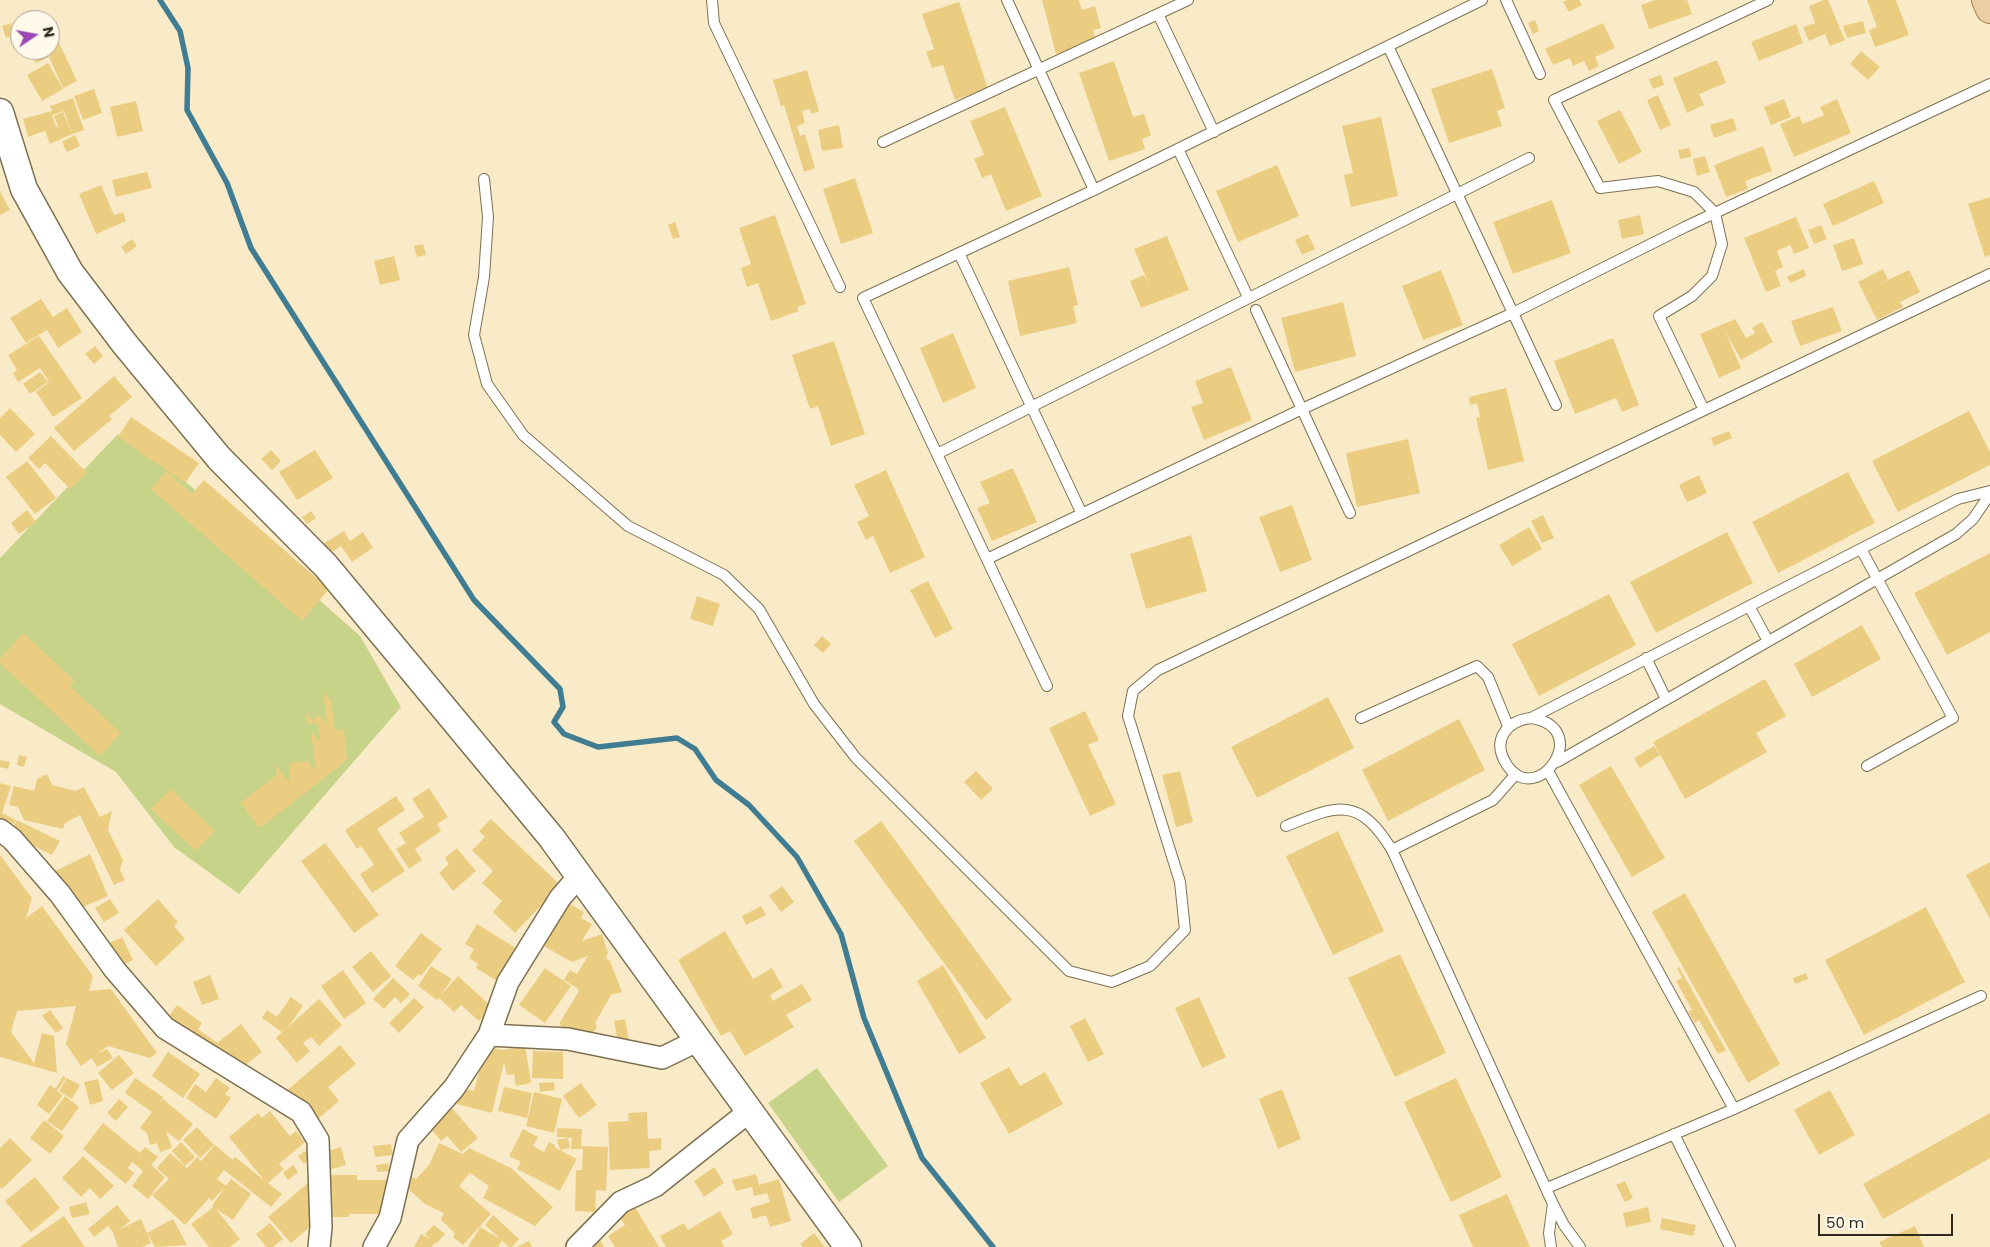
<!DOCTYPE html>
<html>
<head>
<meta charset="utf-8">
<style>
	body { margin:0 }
	#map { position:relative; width:1990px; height:1247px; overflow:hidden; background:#faebc8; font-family:Poppins,sans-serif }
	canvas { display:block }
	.north { position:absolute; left:10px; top:10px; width:50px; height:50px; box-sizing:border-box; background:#fff9eb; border:1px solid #aca698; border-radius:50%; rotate:78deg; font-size:14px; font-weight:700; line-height:20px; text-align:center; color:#2f2a1c }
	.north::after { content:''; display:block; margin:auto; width:18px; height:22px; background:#9c49b8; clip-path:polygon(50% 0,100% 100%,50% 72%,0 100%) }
	.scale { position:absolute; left:1818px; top:1214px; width:135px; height:22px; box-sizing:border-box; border:2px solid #2f2a1c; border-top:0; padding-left:6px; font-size:15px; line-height:18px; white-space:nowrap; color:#2f2a1c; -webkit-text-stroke:4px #fff9eb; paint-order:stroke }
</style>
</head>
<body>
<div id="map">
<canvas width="1990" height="1247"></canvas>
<div class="north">N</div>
<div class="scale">50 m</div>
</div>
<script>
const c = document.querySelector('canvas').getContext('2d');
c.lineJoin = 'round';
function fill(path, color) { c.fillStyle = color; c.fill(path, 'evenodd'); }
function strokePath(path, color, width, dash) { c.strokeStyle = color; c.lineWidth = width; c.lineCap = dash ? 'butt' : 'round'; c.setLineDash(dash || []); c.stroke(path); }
const green = new Path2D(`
	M118 434 160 459 360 636 401 707 239 894 174 847 116 772 0 704V558Z
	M817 1068 888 1166 839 1202 768 1103Z`);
const stream = new Path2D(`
	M160 0 180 31 188 68 187 110 227 183 251 248 474 600 560 689 563 707 554 722 564 734 598 747 677 738 695 749 716 780 749 805 797 857 841 934 864 1018 922 1158 993 1247`);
const building = new Path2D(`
	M1042 0H1079L1082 10 1095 6 1101 28 1093 30 1096 43 1056 54Z
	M1567 0H1579L1582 5 1569 12 1563 2Z
	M1655 0H1687L1692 14 1649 29 1641 5Z
	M1824 0H1828L1845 40 1830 46 1825 34 1809 41 1803 27 1815 23 1809 6Z
	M1867 0H1896L1909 35 1875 47 1869 30 1877 27Z
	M959 2 988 89 955 100 943 65 932 68 926 52 934 49 922 14Z
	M34 13 37 20H20V28L15 31 12 23Z
	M1535 20 1539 31 1533 34 1528 23Z
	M1863 21 1866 33 1847 38 1843 26Z
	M11 23 13 32 10 33 20 30V33L6 38 2 26Z
	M1603 23 1615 48 1595 57 1599 66 1589 71 1584 61 1573 66 1570 58 1553 65 1545 49Z
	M1796 24 1803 43 1759 61 1751 42Z
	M55 34 77 81 63 88 49 57 36 63 29 50H50V37Z
	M1861 51 1880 67 1868 80 1850 64Z
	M1717 60 1726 83 1699 94 1704 105 1687 113 1673 78Z
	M1114 61 1133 117 1144 114 1151 135 1142 139 1145 149 1109 161 1079 73Z
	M48 63 63 89 42 101 27 75Z
	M1492 69 1505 108 1497 111 1502 126 1449 143 1431 89Z
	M807 70 819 111 811 114 810 109 802 111 805 123 797 126 800 136 805 134 815 168 804 172 784 105 781 106 773 80Z
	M1661 75 1664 85 1653 89 1649 79Z
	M94 89 102 113 83 120 74 96Z
	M1658 95 1671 125 1660 130 1647 100Z
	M73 98 84 130 72 134 64 111 52 115 56 127 58 126 54 116 63 112 72 134 50 144 45 131 50 129 28 137 23 119 52 111 50 106Z
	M1784 99 1791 117 1771 125 1764 107Z
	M1837 99 1851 133 1794 157 1780 124 1799 116 1803 124 1824 115 1820 107Z
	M136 101 143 131 117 137 110 107Z
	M1005 107 1042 196 1006 211 991 174 982 178 974 159 984 155 970 121Z
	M1620 110 1642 152 1619 164 1597 121Z
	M1381 117 1398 196 1351 207 1344 175 1353 173 1342 126Z
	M1733 118 1737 130 1714 138 1710 125Z
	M839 125 843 148 822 151 818 130Z
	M75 135 80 146 67 152 62 142Z
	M1763 146 1772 171 1745 181 1748 189 1726 197 1714 165Z
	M1690 148 1691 157 1680 159 1678 150Z
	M1705 156 1710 172 1697 176 1693 159Z
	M1277 165 1299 216 1238 242 1216 191Z
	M147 172 152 188 116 197 112 180Z
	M855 178 873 233 841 244 823 189Z
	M1874 181 1884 203 1833 226 1823 204Z
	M101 185 114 215 123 212 126 221 96 234 79 194Z
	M0 191 10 210 0 215Z
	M1990 197V255L1985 257 1968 204Z
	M1552 200 1571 253 1513 274 1493 222Z
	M775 215 806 304 797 307 799 311 771 321 758 283 747 287 741 268 751 264 739 228Z
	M1640 215 1644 234 1622 239 1618 220Z
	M1796 217 1809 248 1794 254 1790 245 1777 251 1783 267 1775 271 1781 286 1766 292 1744 238Z
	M675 222 680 237 673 239 668 225Z
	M1821 225 1827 239 1814 244 1808 230Z
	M1308 234 1315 249 1302 255 1295 240Z
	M1167 236 1189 290 1141 308 1130 281 1144 275 1150 287 1134 249Z
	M1854 238 1863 264 1842 271 1833 245Z
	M132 239 137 246 126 254 121 247Z
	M423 244 426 255 417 257 414 246Z
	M394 256 400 280 380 285 374 261Z
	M1069 267 1078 305 1073 306 1077 323 1020 336 1008 281Z
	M1804 269 1806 276 1790 283 1787 277Z
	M1883 269 1888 279 1879 284 1909 270 1920 292 1900 302 1903 307 1877 320 1858 282Z
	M1441 270 1463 325 1423 340 1402 286Z
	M41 299 53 317 67 308 82 332 58 348 47 330 26 343 10 318Z
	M1343 302 1356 356 1295 372 1281 318Z
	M1833 307 1842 331 1800 346 1791 321Z
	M1735 319 1746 338 1755 333 1752 328 1762 322 1773 342 1741 360 1725 331 1741 368 1719 378 1700 334Z
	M953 333 976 388 943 403 920 348Z
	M39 336 82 398 53 417 36 392 49 382 40 368 18 382 13 373 17 370 8 355Z
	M1613 338 1639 405 1622 412 1616 398 1575 414 1554 361Z
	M834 341 865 434 831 446 818 406 810 409 792 355Z
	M95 346 103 356 94 364 85 354Z
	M1231 367 1252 420 1204 440 1191 407 1203 403 1195 381Z
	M40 372 48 382 30 394 23 384Z
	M114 376 132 397 109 416 112 419 74 451 54 428Z
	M1506 388 1524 461 1488 470 1476 418 1480 417 1477 403 1470 405 1469 397Z
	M10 408 35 434 16 452 0 435V418Z
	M1969 411 1990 452V465L1898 512 1872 461Z
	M131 417 199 463 185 483 118 437Z
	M1729 431 1732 438 1714 446 1711 438Z
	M51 436 87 473 70 489 45 463 39 469 28 458Z
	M1408 439 1420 493 1357 507 1346 453Z
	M271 450 281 461 272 470 261 459Z
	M315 450 333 478 297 500 279 472Z
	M27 461 56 498 35 514 6 477Z
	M1013 468 1037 522 992 541 977 508 990 503 980 482Z
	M886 470 925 557 890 573 873 536 866 540 857 522 869 516 854 485Z
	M166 471 192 494 204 480 329 589 302 621 151 489Z
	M1848 472 1875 523 1778 573 1752 522Z
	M1699 475 1707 493 1687 502 1679 485Z
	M1292 505 1312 560 1280 572 1259 517Z
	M27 510 36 522 19 534 11 523Z
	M311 511 316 518 307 524 302 517Z
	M1543 515 1554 538 1542 543 1531 521Z
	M1529 527 1542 549 1512 566 1499 545Z
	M344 531 350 541 363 532 373 548 352 562 341 546 327 555 321 545Z
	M1727 532 1753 583 1656 633 1630 582Z
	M1191 535 1207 591 1146 609 1130 554Z
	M1990 553V632L1947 655 1914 593Z
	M928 581 953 629 935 638 910 590Z
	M1609 594 1636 645 1539 696 1512 644Z
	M697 596 720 604 713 626 690 619Z
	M1862 625 1881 659 1812 697 1794 664Z
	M23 633 75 681 70 686 121 733 100 756 0 663V659Z
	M822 636 831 644 823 653 814 645Z
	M1765 679 1786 716 1756 733 1767 752 1685 799 1653 742Z
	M323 691 331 701 335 730 344 729 347 760 260 828 240 803 277 775 275 764 290 783 289 763 308 761 316 771 311 731 320 743 318 723 307 724 306 713 312 720 319 715 327 724Z
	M1328 697 1354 748 1257 798 1231 747Z
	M1085 711 1099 740 1088 745 1116 804 1090 816 1049 728Z
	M1459 719 1485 770 1388 821 1362 770Z
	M1654 746 1660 755 1640 768 1634 758Z
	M19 755 27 757 24 767 17 765Z
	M0 760 10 762 8 769 0 767Z
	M1611 766 1665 858 1632 877 1579 785Z
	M976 771 993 789 981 800 964 782Z
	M1180 771 1193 822 1176 827 1162 775Z
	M47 774 52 785 76 791 84 787 100 817 112 811 108 830 123 860 120 870 125 880 114 885 80 815 65 823 63 829 24 820 18 807 9 805 14 786 34 791 37 779Z
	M0 783 11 786 2 813 16 820 6 838 0 835Z
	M429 788 448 817 437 824 441 831 415 849 422 860 409 869 396 849 406 843 399 833 424 817 412 799Z
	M171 789 215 831 196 851 151 809Z
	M396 796 405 810 377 829 405 871 372 893 360 874 374 865 361 846 357 849 345 830Z
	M491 819 558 883 546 896 548 898 515 933 493 912 502 901 482 883 493 871 472 850 485 837 479 831Z
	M17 820 60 841 52 855 10 834Z
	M881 821 1012 1000 986 1020 854 841Z
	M1338 831 1384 931 1333 955 1286 856Z
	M325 843 379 915 354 933 301 861Z
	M457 848 476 871 453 891 439 873 449 864 445 858Z
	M90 854 108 896 71 912 67 903 54 908 41 878Z
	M0 855 32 898 26 918 42 906 93 976 89 991 111 989 157 1053 150 1058 108 1046 97 1054 107 1049 113 1058 97 1067 92 1058 81 1066 66 1044 76 1006 17 1011 11 1032 34 1063 42 1033 54 1036 57 1073 0 1057Z
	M1990 862V919L1966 875Z
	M782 886 794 902 781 912 769 896Z
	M1685 893 1780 1064 1748 1083 1652 912Z
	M110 899 119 913 104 922 95 908Z
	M158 899 178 922 174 926 185 939 156 966 124 930Z
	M568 903 584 912 581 918 592 924 582 941 602 934 608 953 606 958 610 961 622 992 611 995 595 1023 597 1027 586 1045 559 1024 579 991 577 988 564 980 570 970 577 974 588 956 572 962 540 944Z
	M761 906 766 915 746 925 742 916Z
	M1926 907 1965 982 1864 1035 1825 960Z
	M477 924 519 950 499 982 476 968 478 964 469 958 474 949 465 944Z
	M725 931 753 979 772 968 783 987 770 995 773 1001 802 984 812 1000 786 1015 794 1027 745 1056 730 1031 721 1036 678 960Z
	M421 933 442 949 421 976 419 974 413 980 395 966Z
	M122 937 133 960 108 972 97 949Z
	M371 951 391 976 373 992 352 967Z
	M1400 954 1446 1053 1395 1077 1348 978Z
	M943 965 986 1038 959 1054 917 981Z
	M431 966 452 979 440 996 458 976 492 1007 479 1021 461 1005 454 1012 439 998 437 1000 418 986Z
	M1679 967 1726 1050 1718 1054 1699 1020 1695 1023 1688 1011 1692 1010 1676 981 1682 978 1677 968Z
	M545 968 571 986 545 1023 519 1005Z
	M343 970 366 1003 344 1019 321 986Z
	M1806 973 1808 979 1795 984 1793 978Z
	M210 975 219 999 202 1005 193 982Z
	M393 978 410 994 401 1003 395 997 384 1009 373 999Z
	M291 997 303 1006 288 1027 319 999 342 1025 319 1046 311 1037 303 1043 310 1051 297 1063 276 1038 282 1032 262 1018 267 1010 277 1017Z
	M1199 997 1226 1057 1202 1068 1175 1008Z
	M414 998 424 1007 399 1033 389 1023Z
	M177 1005 202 1023 198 1029 217 1043 241 1024 262 1052 232 1076 162 1026Z
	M50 1010 63 1028 56 1033 42 1016Z
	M1085 1018 1104 1054 1088 1062 1070 1026Z
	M625 1019 629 1040 618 1042 614 1021Z
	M340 1045 356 1064 328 1087 339 1101 311 1125 284 1093Z
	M486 1046 502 1050 525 1046 531 1083 516 1086 514 1074 507 1075 504 1062 492 1113 457 1104 461 1088 474 1091Z
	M533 1051 563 1052V1079L532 1078Z
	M168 1052 200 1074 183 1098 152 1076Z
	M119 1055 134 1073 112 1090 98 1073Z
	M1009 1067 1020 1086 1045 1072 1063 1104 1009 1134 980 1083Z
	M63 1076 66 1078 57 1091 63 1095 49 1114 37 1105 50 1085 55 1089Z
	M67 1078 80 1085 72 1099 59 1091Z
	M135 1078 163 1097 159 1103 163 1099 193 1124 179 1141 166 1131 172 1148 160 1152 157 1143 150 1145 147 1133 140 1128 152 1112 125 1093Z
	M216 1078 230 1088 225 1094 231 1098 216 1119 186 1098 195 1084 206 1092Z
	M1456 1078 1502 1177 1451 1202 1404 1102Z
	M98 1079 103 1101 90 1105 84 1082Z
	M554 1082 555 1090 540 1092 539 1083Z
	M581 1083 597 1105 579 1118 563 1096Z
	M504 1087 532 1093 527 1118 498 1111Z
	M1282 1089 1301 1139 1278 1149 1259 1099Z
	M1830 1090 1855 1135 1819 1155 1794 1110Z
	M534 1092 562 1099 554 1133 526 1126Z
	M65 1096 79 1107 62 1131 47 1121Z
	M119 1099 128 1107 116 1121 107 1113Z
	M446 1101 478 1138 461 1152 447 1136 441 1141 424 1121Z
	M270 1111 290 1136 296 1131 305 1142 279 1164 284 1169 268 1183 282 1194 271 1207 224 1170 217 1179 226 1186 231 1179 251 1194 233 1220 216 1209 240 1239 230 1247H209L191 1224 214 1207 212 1206 224 1188 212 1201 209 1198 185 1225 152 1195 169 1179 157 1168 170 1153 189 1170 187 1168 197 1157 201 1161 215 1145 233 1160 235 1157 264 1180 229 1137 258 1113 262 1118Z
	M647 1112 648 1139 661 1138V1150L649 1151 650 1168 610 1170 608 1122 629 1121 628 1113Z
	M1990 1113V1158L1883 1219 1863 1184Z
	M44 1120 64 1136 50 1154 30 1138Z
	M103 1123 140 1153 145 1147 158 1157 151 1165 165 1177 148 1199 132 1186 143 1171 132 1162 128 1168 134 1173 126 1184 83 1149Z
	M197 1127 214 1145 200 1158 183 1140Z
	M557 1128 582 1129 581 1146 608 1147 606 1191 596 1190 595 1212 575 1211 576 1170H582L583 1149H571L572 1138 557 1137Z
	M523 1129 538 1137 533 1146 544 1152 549 1142 555 1145 554 1147 577 1159 560 1191 517 1169 521 1162 509 1156Z
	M10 1138 32 1160 2 1189 0 1187V1148Z
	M568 1138 570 1148 560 1150 557 1140Z
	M181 1142 195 1157 185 1166 172 1151Z
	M439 1143 463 1154 469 1148 511 1168 553 1207 535 1226 483 1198 489 1186 470 1173 459 1186 491 1214 463 1245 453 1237 455 1233 441 1220 444 1213 425 1204 404 1185 408 1175 416 1179 429 1165Z
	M391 1144 393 1155 375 1157 373 1146Z
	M341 1147 346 1165 329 1170 324 1152Z
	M307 1150 313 1158 304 1164 298 1156Z
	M83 1156 114 1186 100 1199 90 1188 81 1197 62 1178Z
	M388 1163 389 1171 377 1172 376 1165Z
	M293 1165 298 1172 288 1180 283 1173Z
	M714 1167 724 1183 704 1197 694 1181Z
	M756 1174 759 1185 779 1179 791 1221 770 1227 766 1215 753 1219 750 1208 770 1202 767 1193 754 1196 752 1187 736 1191 732 1180Z
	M326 1175H357V1180H389L390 1214H349V1217H326L315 1207 309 1212 317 1221 291 1243 268 1217 308 1183 323 1200Z
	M35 1177 60 1208 31 1232 5 1201Z
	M1625 1181 1633 1198 1625 1202 1616 1185Z
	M1507 1194 1530 1247H1473L1459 1215Z
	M86 1202 90 1214 72 1218 69 1207Z
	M117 1205 130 1221 120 1229 141 1219 151 1243 142 1247H118L113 1232 108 1226 94 1237 88 1229Z
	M635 1207 659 1247H615L608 1236 625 1225 619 1216Z
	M1648 1207 1651 1222 1626 1227 1623 1213Z
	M720 1211 733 1234 721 1241 724 1247H666L660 1236 684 1223 688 1230Z
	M493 1215 519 1239 512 1247H509L485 1225Z
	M64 1216 85 1247H19Z
	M1662 1218 1696 1225 1693 1236 1660 1229Z
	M173 1219 187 1245 155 1247 147 1233Z
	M270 1223 283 1239 273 1247H266L256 1234Z
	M434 1225 445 1234 436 1244 434 1243 432 1247H414L421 1234 430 1239 425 1234Z
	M1915 1226 1924 1247H1882L1879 1242Z
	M480 1227 502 1240 498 1247H468Z
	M814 1233 825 1247H803L800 1244Z
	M600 1240 604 1247H588Z
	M529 1241 532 1247H517Z`);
const service = new Path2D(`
	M712 0 714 23 840 287
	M1007 0 1094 190
	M1506 0 1540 74
	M1158 14 1214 132
	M1388 46 1556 405
	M883 142 1188 0
	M1178 149 1248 297
	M484 179 488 217 484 277 474 335 487 384 523 435 628 526 724 575 759 609 814 704 856 758 1069 971 1112 982 1150 966 1185 930 1180 882 1128 716 1133 691 1158 670 1990 274
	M959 253 1082 514
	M1256 310 1350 513
	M1704 410 1659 316 1692 296 1712 276 1722 244 1715 213 1694 192 1658 181 1600 188 1554 100 1768 0
	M937 454 1529 158
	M1861 549 1953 718 1867 766
	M987 559 1302 409 1513 313 1685 227 1990 84
	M1749 606 1768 641
	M1646 658 1666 699
	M1047 686 863 298 1094 190 1482 0
	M1361 718 1477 666 1488 677 1508 726
	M1531 718 1958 499 1990 491
	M1531 718C1595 728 1537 810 1507 765 1491 741 1506 721 1531 718Z
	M1557 762 1956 534 1973 519 1990 494
	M1548 771 1734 1109
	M1516 774 1493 800 1392 850 1553 1204 1564 1225 1580 1247
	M1286 826C1338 805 1359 796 1392 850
	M1674 1134 1730 1247
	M1547 1188 1734 1109 1981 996
	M1551 1247 1549 1233 1553 1204`);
const minor = new Path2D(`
	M0 830 12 839 60 894 115 970 165 1028 301 1112 318 1140 321 1227 319 1247
	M489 1035 568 1039 662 1058 699 1040
	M374 1247 390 1218 408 1140 454 1088 489 1035 508 982 560 898 579 876
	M577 1247 621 1202 655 1186 751 1110`);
const tertiary = new Path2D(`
	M0 112 24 189 70 272 124 343 219 458 326 566 551 837 848 1247`);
const primary = new Path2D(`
	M1986 0 1990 9`);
fill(green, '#c6d389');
strokePath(stream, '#417d92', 5.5);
fill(building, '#ebcd82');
strokePath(service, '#7e7151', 12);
strokePath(minor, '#7e7151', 24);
strokePath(tertiary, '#7e7151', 29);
strokePath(primary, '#a27f4e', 30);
strokePath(service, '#fff', 10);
strokePath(minor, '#fff', 21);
strokePath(tertiary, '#fff', 26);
strokePath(primary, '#eccea5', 28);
</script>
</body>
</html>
